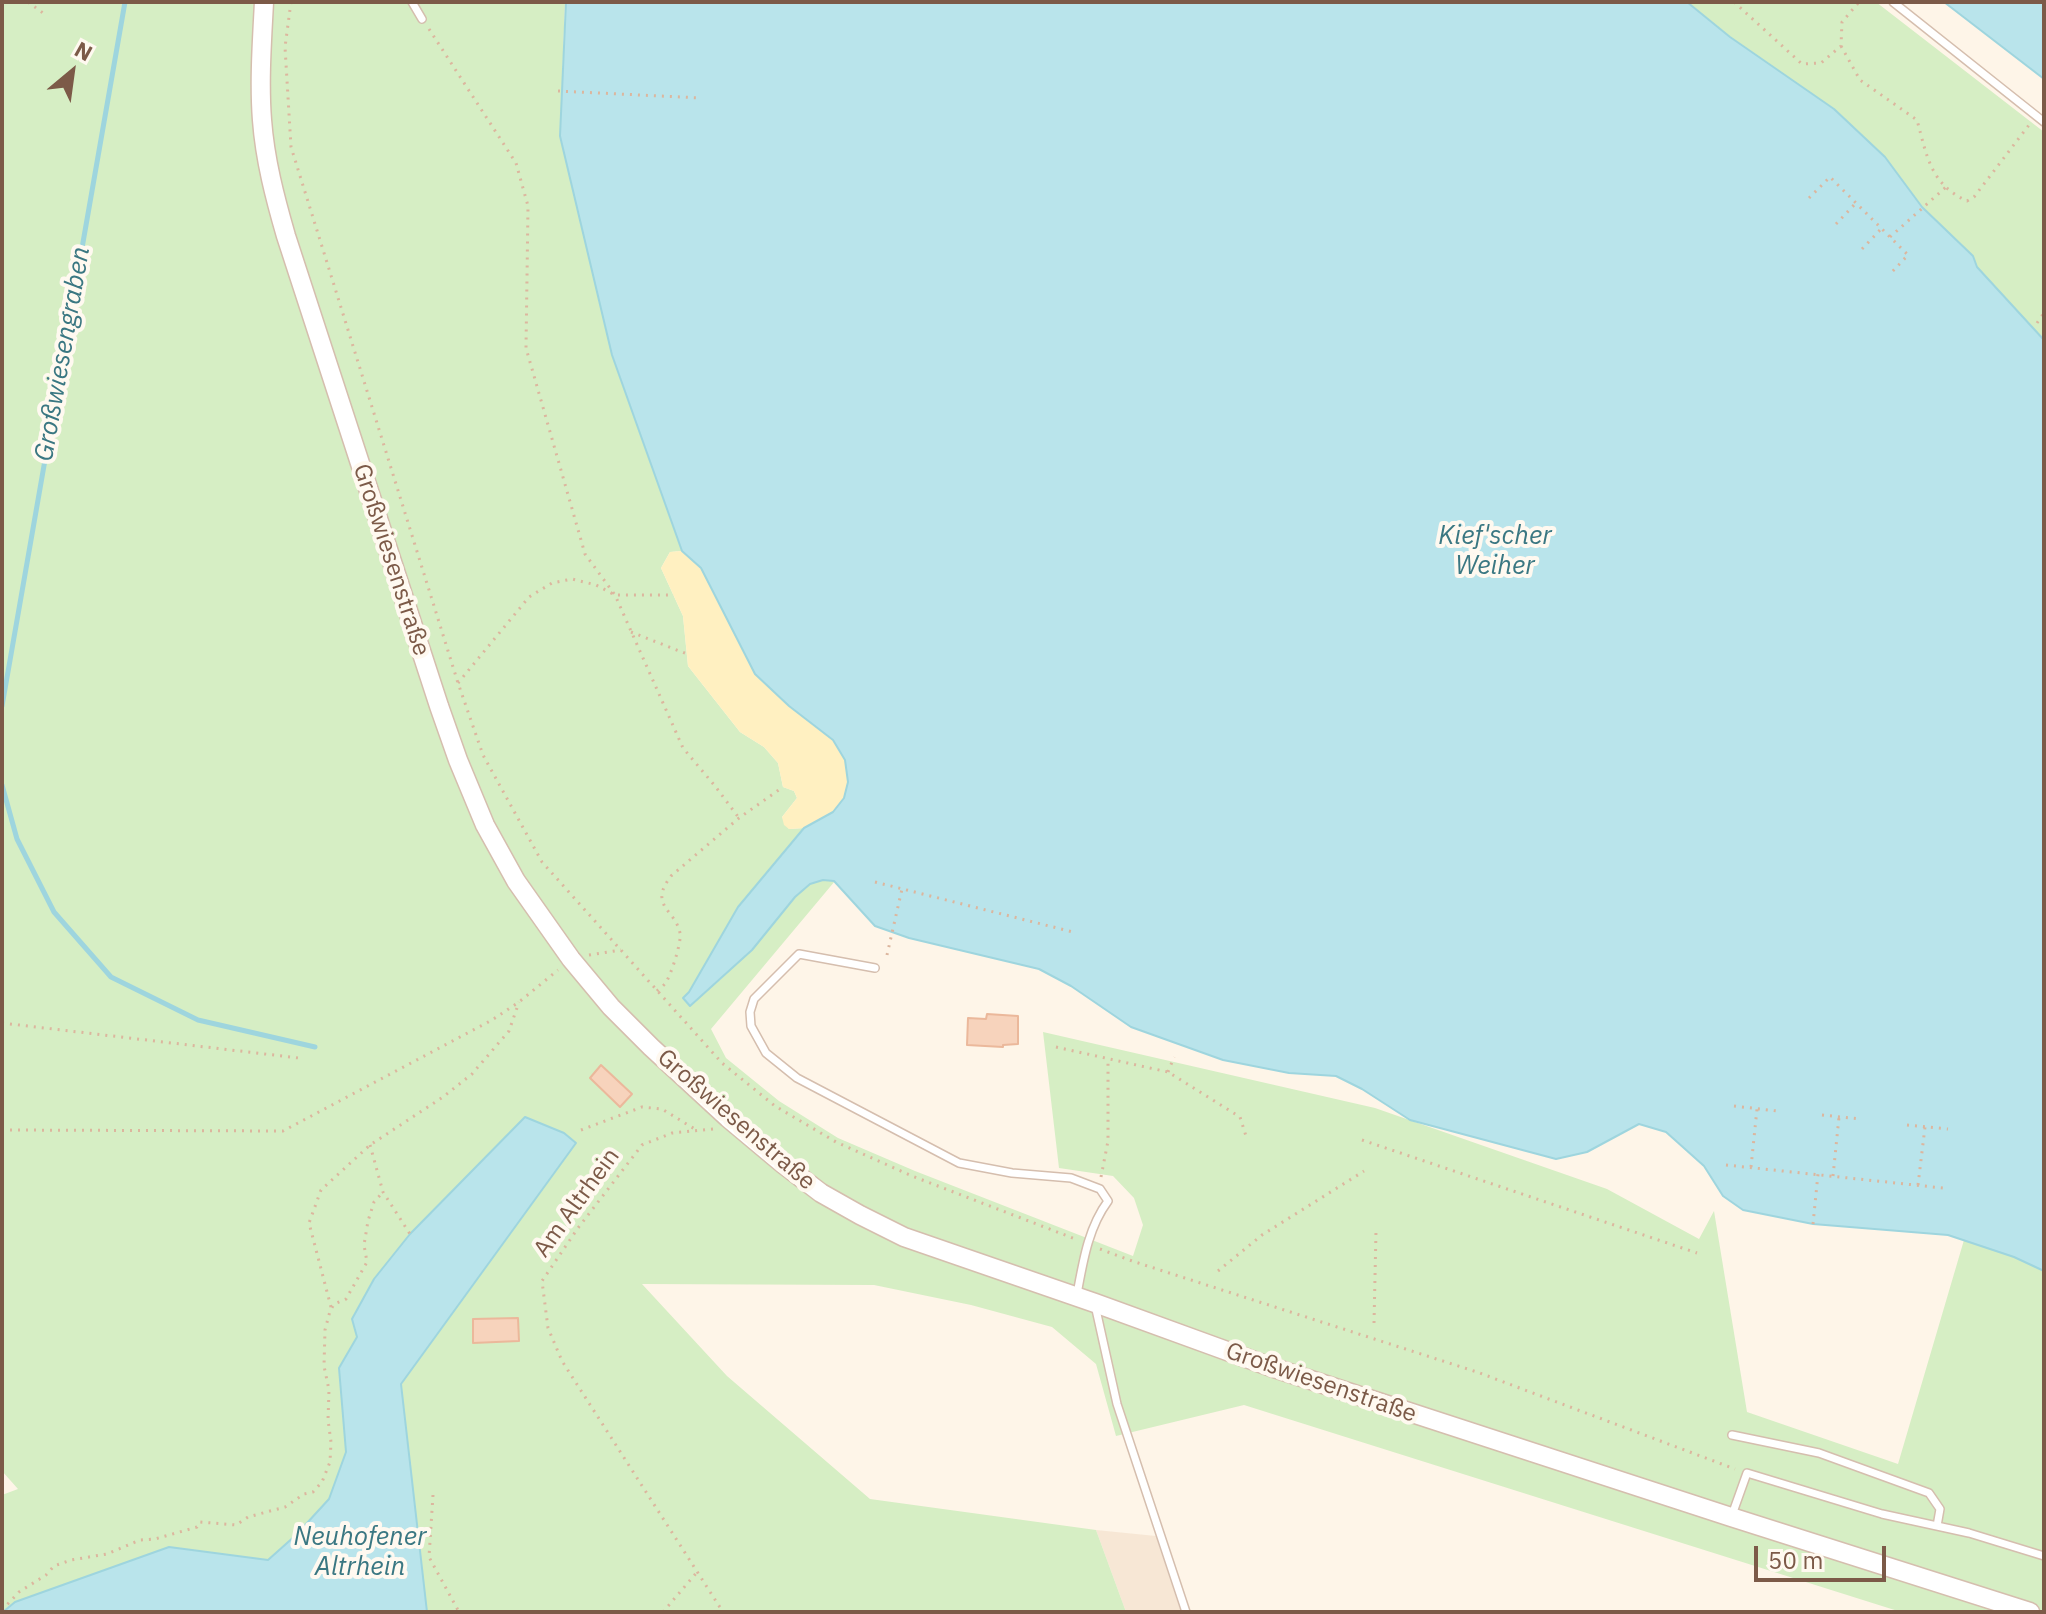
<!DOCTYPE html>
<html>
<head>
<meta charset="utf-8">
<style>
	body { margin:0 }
	#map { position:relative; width:2046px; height:1614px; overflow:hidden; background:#fef5e8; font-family:"IBM Plex Sans",sans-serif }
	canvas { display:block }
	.frame { position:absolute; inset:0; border:4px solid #7c5a48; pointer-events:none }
	.north { position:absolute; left:32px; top:32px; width:80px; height:80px; -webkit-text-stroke:6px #fff9f0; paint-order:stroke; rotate:29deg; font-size:22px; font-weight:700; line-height:32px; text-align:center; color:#7c5a48 }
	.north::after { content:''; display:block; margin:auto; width:28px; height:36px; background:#7c5a48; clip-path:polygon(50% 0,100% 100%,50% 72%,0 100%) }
	.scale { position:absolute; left:1754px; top:1546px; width:132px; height:36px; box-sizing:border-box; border:4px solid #7c5a48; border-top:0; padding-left:10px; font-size:24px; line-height:28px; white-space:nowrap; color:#7c5a48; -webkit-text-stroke:6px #fff9f0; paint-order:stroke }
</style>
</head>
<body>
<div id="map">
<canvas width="2046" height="1614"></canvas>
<div class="frame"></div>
<div class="north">N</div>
<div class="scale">50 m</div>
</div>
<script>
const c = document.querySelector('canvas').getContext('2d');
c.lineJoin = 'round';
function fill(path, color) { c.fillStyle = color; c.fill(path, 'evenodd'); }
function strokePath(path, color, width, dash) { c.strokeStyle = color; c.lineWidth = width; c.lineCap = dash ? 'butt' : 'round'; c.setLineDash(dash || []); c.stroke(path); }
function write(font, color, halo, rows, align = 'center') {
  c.font = font + ' "IBM Plex Sans",sans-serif'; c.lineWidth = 8; c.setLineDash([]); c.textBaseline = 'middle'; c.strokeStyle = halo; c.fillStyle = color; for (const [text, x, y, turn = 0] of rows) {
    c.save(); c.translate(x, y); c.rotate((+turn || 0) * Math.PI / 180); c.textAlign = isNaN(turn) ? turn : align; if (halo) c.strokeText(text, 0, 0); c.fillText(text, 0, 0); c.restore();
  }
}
const residential = new Path2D(`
	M1096 1530 1156 1536 1181 1612H1126Z`);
const green = new Path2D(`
	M2 2H565L560 136 612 355 682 551 670 552 661 568 683 616 688 666 740 732 764 747 778 763 783 787 794 791 797 798 782 817 789 829 804 828 738 907 689 992 683 998 690 1005 721 979 795 897 810 884 823 880 835 881 711 1029 726 1058 779 1101 838 1138 915 1171 1133 1256 1143 1225 1134 1198 1113 1176 1059 1168 1043 1032 1375 1108 1607 1189 1699 1239 1714 1211 1747 1412 1898 1464 1964 1240 2014 1257 2044 1271V1612H1901L1244 1405 1116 1436 1096 1364 1052 1327 971 1305 874 1285 642 1284 727 1376 870 1499 1096 1530 1126 1612H427L401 1384 576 1143 564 1133 374 1279 352 1319 357 1337 339 1368 346 1452 329 1499 296 1535 268 1560 169 1547 15 1602 2 1612V1495L18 1489 2 1471Z
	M1687 2H1876L2044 132V340L1977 267 1973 256 1922 207 1885 157 1834 109 1730 37Z`);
const sand = new Path2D(`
	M682 551 701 568 755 674 789 706 833 740 845 760 848 782 844 798 833 813 804 828 789 829 784 825 782 817 797 798 794 791 783 787 778 763 764 747 740 732 688 666 683 616 661 568 670 552Z`);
const water = new Path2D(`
	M566 2H1687L1730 37 1834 109 1885 157 1922 207 1973 256 1977 267 2044 340V1271L2014 1257 1948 1235 1813 1224 1743 1210 1723 1196 1704 1166 1666 1132 1639 1124 1587 1152 1556 1159 1410 1120 1362 1089 1336 1076 1289 1073 1223 1060 1131 1027 1071 986 1039 969 909 938 875 926 834 881 823 880 810 884 795 897 752 950 690 1006 683 998 689 992 738 907 804 828 833 812 844 798 848 782 845 760 833 740 789 706 755 674 701 568 682 551 612 355 560 136Z
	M1944 2H2044V79Z
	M525 1117 564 1133 576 1143 401 1384 427 1612H3L15 1602 169 1547 268 1560 296 1535 329 1499 346 1452 339 1368 357 1337 352 1319 374 1279 410 1234Z`);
const stream = new Path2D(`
	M2 706 125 2
	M2 785 17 839 54 912 111 977 198 1020 315 1047`);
const building = new Path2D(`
	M987 1014 1018 1016V1044L1003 1045V1047L967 1045 968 1018 986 1019Z
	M601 1065 632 1094 620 1107 590 1078Z
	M518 1318 519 1341 473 1343V1319Z`);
const path = new Path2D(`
	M28 2 43 13
	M291 2 285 47 291 147 458 683 483 755 542 862 722 1063 775 1106 836 1142 912 1176 1078 1240
	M1734 2 1802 64 1821 63 1841 46 1842 22 1859 2
	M429 29 516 163 528 206 526 348 585 554 615 595 683 748 715 786 739 818
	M1841 46 1860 80 1917 120C1927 156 1930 184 1967 201L1974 197 2029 125
	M558 91 701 98
	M1809 198 1830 177 1908 255 1890 274
	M1836 224 1855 204
	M1890 237 1946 187
	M1862 249 1881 229
	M2037 323 2044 313
	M631 632 687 654
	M458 683 529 597 552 583 572 579 596 585 615 595H674
	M875 882 1073 932
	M589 955 621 950
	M887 955 902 889
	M657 991C659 989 665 985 666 982 671 975 682 941 680 933 675 909 648 906 671 876L739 818 783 787
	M2 1023 299 1058
	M1056 1047 1168 1072 1240 1117 1246 1136
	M1168 1072 1174 1057
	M1734 1106 1777 1111
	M1822 1115 1860 1119
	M1907 1125 1948 1129
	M713 1129 672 1133 642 1145 578 1228 542 1281 548 1328 562 1361 723 1612
	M2 1130 283 1131 492 1020 519 1002 558 970
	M581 1130 642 1107 662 1109 698 1131
	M1362 1140 1697 1253
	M370 1145 383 1192 410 1234
	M1726 1165 1943 1188
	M1751 1167 1757 1109
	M1833 1176 1839 1117
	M1101 1177 1108 1141V1059
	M1918 1185 1925 1127
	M1813 1224 1818 1174
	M1100 1249 1132 1261 1477 1372 1735 1469
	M1218 1271 1262 1235 1364 1171
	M331 1307 309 1223 321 1190 370 1145 443 1097 472 1074 509 1031 519 1002
	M1374 1323 1376 1231
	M433 1495 429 1557 459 1612
	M2 1610 19 1592 46 1575 54 1566 71 1560 107 1554 140 1540 155 1539 197 1527 200 1522 236 1525 248 1517 285 1507 304 1494 313 1492 322 1482 330 1462 331 1442 328 1420 329 1390 324 1366 325 1330 330 1311 334 1304 346 1299 367 1262 364 1245 368 1221 374 1202 383 1192
	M663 1612 698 1571`);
const service = new Path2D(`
	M412 2 422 19
	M1893 2 2044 122
	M875 968 799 954 754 999 750 1012 751 1026 766 1053 797 1078 959 1163 1012 1173 1071 1178 1100 1189 1108 1201C1088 1228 1083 1262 1077 1294
	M1095 1305 1117 1404 1186 1612
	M1732 1435 1819 1453 1929 1493 1940 1509 1937 1526
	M1732 1515 1747 1473 1882 1514 1969 1533 2044 1556`);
const tertiary = new Path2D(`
	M264 2C262 41 259 81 262 120 265 160 275 198 286 236L439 706 458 760 485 825 516 881 571 959 611 1007 651 1047 728 1118 783 1164 821 1193 860 1215 904 1237 1095 1303 1271 1367 1731 1517 2030 1612`);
const streetNames = [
	["Großwiesenstraße",391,560,72],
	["Großwiesenstraße",736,1120,41],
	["Am Altrhein",577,1203,-54],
	["Großwiesenstraße",1321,1383,19]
];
const waterNames = [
	["Großwiesengraben",63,354,-80],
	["Kief'scher",1495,536],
	["Weiher",1495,566],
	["Neuhofener",360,1537],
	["Altrhein",360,1567]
];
fill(residential, '#f7e7d5');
fill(green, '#d6eec4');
fill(sand, '#fff0c1');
fill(water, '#b9e4eb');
strokePath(water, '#9ed5de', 2);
strokePath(stream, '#9ed5de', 5);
fill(building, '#f7d3bc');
strokePath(building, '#ebb89b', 2);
strokePath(service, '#d5beae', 10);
strokePath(tertiary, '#d5beae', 21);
strokePath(path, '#dcb69e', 3, [2, 6]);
strokePath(service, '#fff', 7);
strokePath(tertiary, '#fff', 18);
write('24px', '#7c5a48', '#fff9f0', streetNames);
write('italic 26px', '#3a7782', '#fff9f0', waterNames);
</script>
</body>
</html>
